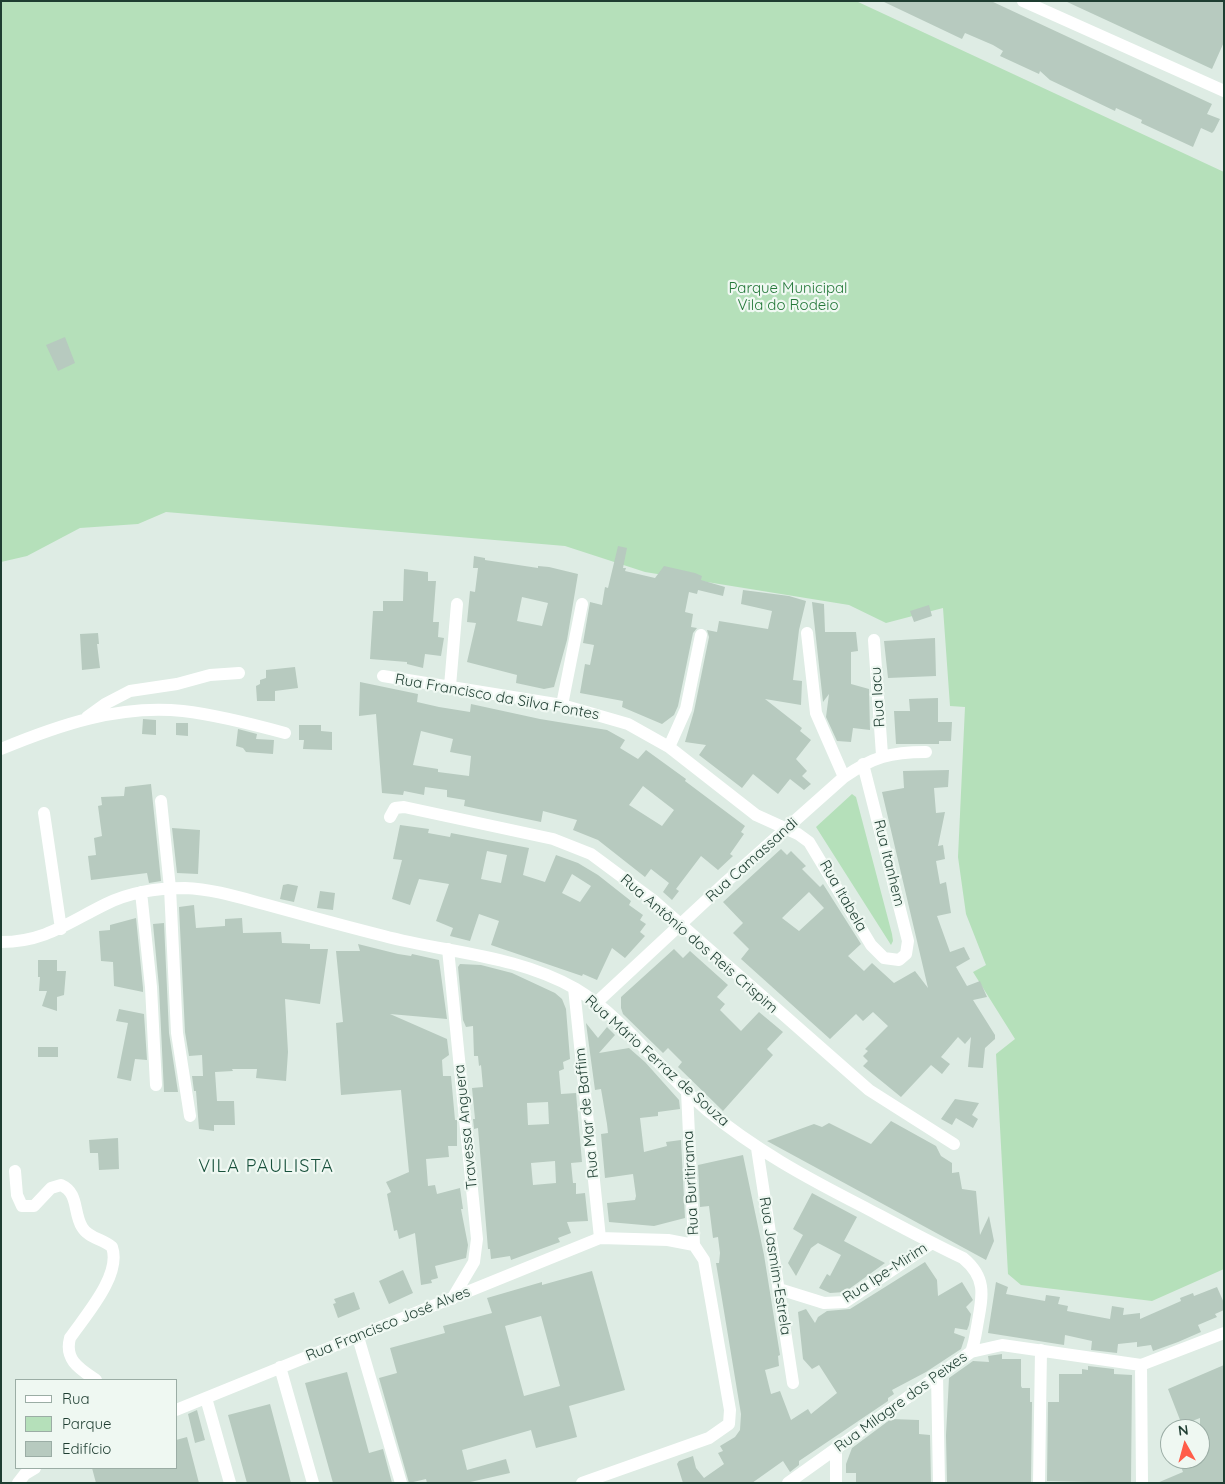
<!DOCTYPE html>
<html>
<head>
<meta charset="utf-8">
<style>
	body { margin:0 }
	#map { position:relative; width:1225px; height:1484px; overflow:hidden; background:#deece4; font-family:Quicksand,sans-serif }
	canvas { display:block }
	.frame { position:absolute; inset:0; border:2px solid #1e3d31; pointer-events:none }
	.legend { position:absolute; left:15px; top:1379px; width:162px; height:90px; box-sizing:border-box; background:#eff8f2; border:1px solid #9bada5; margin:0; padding:6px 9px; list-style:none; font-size:15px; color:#1e3d31 }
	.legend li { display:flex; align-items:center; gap:10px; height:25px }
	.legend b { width:25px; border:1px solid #9bada5 }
	.north { position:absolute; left:1160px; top:1419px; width:50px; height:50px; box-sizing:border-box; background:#eff8f2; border:1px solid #9bada5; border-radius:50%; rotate:353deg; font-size:14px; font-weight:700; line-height:20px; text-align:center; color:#1e3d31 }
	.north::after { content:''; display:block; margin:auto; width:18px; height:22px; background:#ff5d49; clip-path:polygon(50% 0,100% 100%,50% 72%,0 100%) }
</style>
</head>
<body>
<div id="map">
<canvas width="1225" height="1484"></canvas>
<div class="frame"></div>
<ul class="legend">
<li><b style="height:6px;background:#fff"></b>Rua</li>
<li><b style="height:14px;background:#b5e0ba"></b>Parque</li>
<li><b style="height:14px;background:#b7cabf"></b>Edifício</li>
</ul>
<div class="north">N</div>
</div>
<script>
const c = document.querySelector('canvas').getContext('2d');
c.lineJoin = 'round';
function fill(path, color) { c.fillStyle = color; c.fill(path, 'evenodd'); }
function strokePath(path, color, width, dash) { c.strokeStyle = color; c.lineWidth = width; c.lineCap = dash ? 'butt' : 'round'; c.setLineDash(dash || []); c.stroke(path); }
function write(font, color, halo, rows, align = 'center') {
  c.font = font + ' Quicksand,sans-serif'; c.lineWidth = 4.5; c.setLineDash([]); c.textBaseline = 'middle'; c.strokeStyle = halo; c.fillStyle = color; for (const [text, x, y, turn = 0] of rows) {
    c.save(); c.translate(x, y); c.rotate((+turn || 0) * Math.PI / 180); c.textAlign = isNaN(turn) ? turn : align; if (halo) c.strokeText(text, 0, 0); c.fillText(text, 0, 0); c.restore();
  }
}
const green = new Path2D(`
	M1 1H856L1224 172V1269L1152 1301 1021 1285 1008 1274 996 1054 1015 1039 973 972 986 965 966 914 958 857 965 707 950 706 943 608 886 623 849 605 645 572 565 546 166 512 138 524 80 528 27 556 1 562Z
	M852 794 856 797 892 934 893 941 891 945 816 827Z`);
const building = new Path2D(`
	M882 1H991L1212 104 1207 114 1220 119 1214 131 1212 133 1201 128 1193 147 1141 123 1142 120 1116 108 1115 111 1050 80 1040 71 1039 74 1000 56 1003 51 993 45 965 33 962 39Z
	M1065 1H1224V42L1212 69Z
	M65 337 75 363 58 371 46 345Z
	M618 546 627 548 623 568H626L625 571 655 578 664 566 695 573 702 576 701 580 725 587 723 596 698 590 697 594 689 592 685 612 693 614 691 627 697 628 693 633 678 706 674 715 662 724 622 707 623 701 580 693 585 664 590 665 594 645 583 643 590 602 602 605 605 587 608 588Z
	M474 556 485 558V560L538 568V566L549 567 578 574 567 640 554 687 544 689 516 683 517 675 467 662 476 623 467 622 470 591 475 592 478 568H473ZM522 597 548 603 542 626 517 621Z
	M404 569 428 572V581H436L433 622H439L438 637 444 638 441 656 425 654 423 668 407 664V662L370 659 373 611H383V601H403Z
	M743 590 789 596 806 601 799 630 793 680 802 681 801 705 765 699 802 728 800 731 811 740 796 759 807 771 802 776 811 784 804 790 790 779 778 794 753 774 742 788 699 755 706 745 685 742 694 711 709 637 707 630 717 632 719 621 768 629 772 611 741 604Z
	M812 602 824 604 825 632H856L858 651 851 652V684L869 689 870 730 853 728 851 742 837 741 826 717 829 694 823 702Z
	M929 605 932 616 914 622 910 611Z
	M98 633 99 644H97L100 668 82 670 80 634Z
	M935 638 936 676 888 678 884 641Z
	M295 667 298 688 275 691V701H257L256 686 260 684V680L266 678V670Z
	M360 682 418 694 417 702 439 707 470 712 471 704 540 719 607 730 625 740 620 748 638 759 646 750 686 779 685 781 745 826 741 832 744 834 730 854 733 856 718 870 701 856 676 889 679 891 672 900 663 892 669 883 651 869 645 877 598 840 573 830 577 820 543 811 541 822 464 806 465 800 447 797V790L425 787 424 795 404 791 403 795 382 793 376 714 359 716ZM421 731 453 739 450 752 471 756 469 776 438 772V769L413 765ZM643 786 674 810 662 826 629 805Z
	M938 698V722H952L951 741H939V744H896L894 711H910L909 699Z
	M143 719 156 720V735L142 734Z
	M176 723H188V736L176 735Z
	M299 725H321V731L332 732V750L303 749 304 740H299Z
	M238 729 257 734 256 739 274 740 273 754 246 752 243 748 236 746Z
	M949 770 948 787 934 788 936 813 945 812 938 846 943 845 945 859 936 861 940 884 946 882 951 913 937 916 950 952 964 947 970 959 956 967 967 986 980 981 987 997 973 1000 995 1035V1039L985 1048 983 1068 968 1067 971 1037 965 1044 958 1037 941 1057 950 1064 942 1074 931 1065 901 1097 863 1066 868 1061 863 1056 868 1051 865 1049 888 1026 873 1012 863 1021 856 1014 830 1039 741 959 749 949 733 933 743 923 723 902 781 849 787 855 791 851 806 866 802 869 820 887 823 884 861 944 848 956 864 971 872 963 894 983 915 971 928 988 882 792 904 788 903 771ZM809 892 824 908 799 931 782 918Z
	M151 784 161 881 149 883 147 873 91 880 88 856 96 855 94 838 102 836 98 806 102 805 101 797 124 796 125 787Z
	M400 825 429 829 428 833 450 837 451 833 529 848 523 875 545 882 556 855 578 863 598 875 631 901 629 905 643 915 640 920 646 924 640 932 645 936 625 958 612 948 597 980 583 974 582 976 491 945 499 921 479 914 470 941 450 936 453 928 436 921 449 884 419 879 410 905 392 899 402 860 393 859ZM487 851 507 855 501 883 481 879ZM572 874 591 886 580 902 562 893Z
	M172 828 200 830 198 874 177 873Z
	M288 884 298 886 294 902 280 899 283 885Z
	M320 891 335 893 333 910 317 908Z
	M194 905 196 928 225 926V919L242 918 243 933 281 932 282 943 310 944V949H328L320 1004 285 999 288 1052 286 1081 256 1078 257 1069H232L233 1071 215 1072 217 1101H234L235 1125H214V1131L199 1129 196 1091H194L192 1076H203L202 1055 189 1056 185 1032 179 907Z
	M136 918 143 988V992L114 986 113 962 101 961 99 931 110 930V925Z
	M164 923 169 1033 178 1092H164L159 987 153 924Z
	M358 944 398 954 411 956 412 954 439 960 447 1019 390 1014 447 1039 449 1055 442 1060 443 1076H451L455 1120H457V1146H448L449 1157 426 1159 428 1186 435 1185 437 1194 460 1188 463 1209H461L468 1245 466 1258 435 1266 438 1278 431 1280 432 1283 421 1285 415 1233 399 1239 397 1230 394 1231 387 1194 391 1192 386 1182 409 1172 401 1090 341 1095 336 1023 343 1022 336 951H360Z
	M674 949 683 958 690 951 728 985 717 997 725 1004 720 1010 741 1031 759 1012 783 1032 767 1049 773 1055 723 1111 678 1067 682 1062 668 1048 663 1053 623 1014 621 1008V997Z
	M38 960H57V971H66L64 995 57 997V1011L42 1006 47 991H39L40 977H38Z
	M460 964 481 965 512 973 555 993 562 999 566 1009 570 1059 563 1062 564 1069 559 1071 561 1094 576 1093 582 1162 571 1163 573 1183H576V1194L585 1193 588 1221 567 1222 571 1233 558 1238 560 1242 511 1260 510 1256 491 1259 490 1249H488L478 1128 474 1129 473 1119H475L472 1088 483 1087 481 1065 479 1066 478 1056H474L473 1026 466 1027 463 1020 458 967ZM548 1102 549 1124 528 1125 527 1103ZM555 1161 556 1183 533 1185 531 1163Z
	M119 1009 144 1014 147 1060 135 1059 131 1081 117 1078 128 1023 116 1021Z
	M586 1023 598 1038 607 1027 615 1035 599 1053 629 1048 645 1062 679 1100 680 1109 658 1112V1116L640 1118 644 1152 667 1146 666 1142 681 1140 685 1218 654 1226 609 1222 607 1203 635 1200 636 1196 633 1174 605 1178 601 1134 608 1133 607 1124 601 1089 595 1090Z
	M38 1047H58V1057H38Z
	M955 1099 979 1103 972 1115 978 1119 973 1128 956 1118 952 1125 941 1119Z
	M891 1121 936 1146 941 1156 952 1163V1173L959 1172 962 1189 976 1191 980 1235 989 1216 994 1241 986 1260 767 1141 814 1124 822 1127 829 1123 871 1144Z
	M118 1138 119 1169 99 1170 98 1153H90L89 1140Z
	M743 1155 764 1255 780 1355 778 1356 779 1366 765 1370 771 1394 780 1391 791 1420 808 1409 811 1414 837 1393 819 1365 812 1369 803 1359 798 1312 806 1309 815 1323 818 1317 827 1311 850 1309 925 1262 937 1280 938 1296 962 1282 973 1300 966 1307 971 1314 969 1325 967 1330 955 1328 954 1333 965 1337 961 1349 926 1372 892 1390 894 1394 888 1398V1401L799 1461V1465L790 1472 783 1461 752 1483H683L677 1464 679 1461 693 1456 696 1468 704 1478 724 1464 718 1453 723 1451 720 1446 735 1437 740 1430 741 1414 716 1263H719L720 1253 718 1237 713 1238 709 1206 700 1207 698 1165Z
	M812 1193 857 1217 844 1241 885 1263 845 1292 830 1293 819 1288 827 1274 830 1276 841 1255 818 1243 811 1248 796 1276 788 1263 803 1235 793 1229Z
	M403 1270 413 1293 389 1304 379 1281Z
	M592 1271 625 1390 569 1406 577 1437 536 1448 531 1430 462 1450 467 1470 506 1459 510 1473 466 1483H427L426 1479 409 1483 379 1378 397 1373 390 1348 445 1333 443 1326 492 1313 487 1298 542 1282V1285ZM541 1316 560 1386 524 1396 505 1326Z
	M996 1282 1008 1287 1006 1294 1045 1301 1046 1295 1060 1297 1058 1304 1068 1306 1067 1311 1110 1319 1112 1306 1124 1308 1123 1315 1140 1313V1319L1181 1301 1180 1298 1193 1293 1194 1296 1217 1287 1224 1303V1310L1215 1314 1217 1317 1198 1325 1201 1332 1178 1342 1153 1351 1151 1345 1137 1347V1342L1118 1344 1117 1353 1091 1350 1092 1341 1065 1335 1064 1345 988 1333Z
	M354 1292 360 1309 338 1318 333 1304 336 1303 334 1299Z
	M1002 1354V1359H1021V1386L1022 1388H1030V1402H1032L1031 1482 947 1483 946 1435 949 1378 973 1361 989 1362 988 1356Z
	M1224 1365V1483H1157L1183 1472 1178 1459H1200V1418L1182 1425 1168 1389Z
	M1088 1366 1114 1369V1374L1132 1375 1131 1483 1047 1481 1048 1402H1059V1374H1082V1369L1088 1370Z
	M347 1372 369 1453 383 1449 392 1483H333L305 1383Z
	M270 1404 291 1483H247L228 1415Z
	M197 1410 205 1440 195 1443 188 1414Z
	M891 1419 919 1420V1434L930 1435 931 1483H856V1473H846V1464L852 1448Z
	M187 1437 199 1483H96L92 1468H176V1440Z`);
const minor = new Path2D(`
	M1023 1 1224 91
	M807 633 816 713 844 777
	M874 640 882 755
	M383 676 562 705 628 724 669 747 756 815 798 834 809 842 871 945 884 958 899 960 906 954 908 941 863 764
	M450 686 457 604
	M562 705 582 604
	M87 717 105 704 130 691 177 684 210 675 239 673
	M669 747 686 709 701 635
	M1 749C59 725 120 704 183 711 217 715 252 724 285 733
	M161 801 170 888 177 1033 190 1116
	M44 813 61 929
	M390 817 395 808 404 807 553 839 591 854 653 900 869 1090 954 1144
	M141 892 151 987 156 1085
	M1 942C45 942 69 922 106 904 130 892 159 888 185 888 212 889 238 897 264 904 304 915 344 926 384 936 448 953 517 955 576 989 626 1019 661 1072 707 1110 754 1149 807 1178 862 1206 896 1224 929 1242 963 1258 986 1277 983 1294 978 1321 976 1332 975 1342 971 1352
	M448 949 477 1239 474 1262 452 1299
	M574 988 600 1238
	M596 1003 726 882 844 777C873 757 890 752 926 752
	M687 1091 694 1245
	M757 1148 793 1383
	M15 1171 17 1195 22 1206H34L51 1188 61 1185C79 1193 73 1212 82 1227 88 1238 103 1239 112 1247 122 1275 85 1316 70 1338 64 1360 80 1369 96 1380
	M779 1289 824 1303 845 1302 932 1243
	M358 1337 401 1483
	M1141 1365 1142 1483
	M280 1367 313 1483
	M937 1375 939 1483
	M206 1398 230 1483
	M176 1410 600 1238 668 1240 694 1245 704 1260 730 1410 729 1424 709 1438 582 1483
	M18 1483 25 1474 35 1468
	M788 1483 971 1352 1002 1345 1141 1365 1224 1333
	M836 1483V1448
	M1039 1483 1041 1350`);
const parkNames = [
	["Parque Municipal",788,288],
	["Vila do Rodeio",788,305]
];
const streetNames = [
	["Rua Francisco da Silva Fontes",497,697,10],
	["Rua Iacu",878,697,-94],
	["Rua Camassandi",752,860,-42],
	["Rua Itanhem",889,863,76],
	["Rua Itabela",843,896,60],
	["Rua Antônio dos Reis Crispim",699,944,41],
	["Rua Mário Ferraz de Souza",657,1061,42],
	["Rua Mar de Baffim",587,1113,-96],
	["Travessa Anguera",466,1127,-96],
	["Rua Buritirama",691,1183,-93],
	["Rua Jasmim-Estrela",775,1266,81],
	["Rua Ipe-Mirim",885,1273,-33],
	["Rua Francisco José Alves",388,1324,-22],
	["Rua Milagre dos Peixes",901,1402,-36]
];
const quarterNames = [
	["VILA PAULISTA",266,1167]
];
fill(green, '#b5e0ba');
fill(building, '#b7cabf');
strokePath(minor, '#fff', 12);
write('15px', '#247839', '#eff8f2', parkNames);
write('15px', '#1e3d31', '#eff8f2', streetNames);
c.letterSpacing = '1px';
write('18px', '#18513c', '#eff8f2', quarterNames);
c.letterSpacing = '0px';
</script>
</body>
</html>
